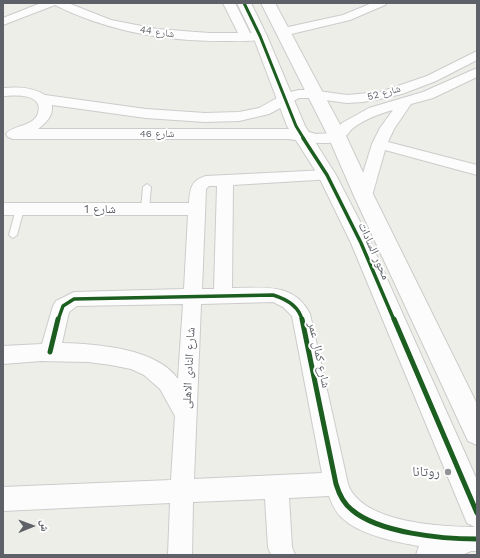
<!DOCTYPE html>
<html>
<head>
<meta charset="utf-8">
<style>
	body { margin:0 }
	#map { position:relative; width:480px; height:558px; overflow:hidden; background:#eeeee9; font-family:"Work Sans","Noto Naskh Arabic",sans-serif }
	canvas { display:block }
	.frame { position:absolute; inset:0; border:4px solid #5e6268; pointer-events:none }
	.north { position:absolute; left:12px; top:506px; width:40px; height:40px; -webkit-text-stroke:3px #fff; paint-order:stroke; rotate:89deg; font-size:11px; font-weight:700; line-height:16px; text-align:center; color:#5e6268 }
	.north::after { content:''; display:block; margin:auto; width:14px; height:18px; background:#5e6268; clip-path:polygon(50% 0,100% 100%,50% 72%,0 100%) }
</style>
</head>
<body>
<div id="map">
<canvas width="480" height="558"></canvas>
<div class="frame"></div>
<div class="north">ش</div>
</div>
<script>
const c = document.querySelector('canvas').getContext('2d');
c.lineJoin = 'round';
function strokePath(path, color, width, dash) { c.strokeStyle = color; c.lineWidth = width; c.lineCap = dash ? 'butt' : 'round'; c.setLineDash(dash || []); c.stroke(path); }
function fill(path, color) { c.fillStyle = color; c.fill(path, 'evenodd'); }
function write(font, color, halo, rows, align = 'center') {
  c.font = font + ' "Work Sans","Noto Naskh Arabic",sans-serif'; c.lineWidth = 4; c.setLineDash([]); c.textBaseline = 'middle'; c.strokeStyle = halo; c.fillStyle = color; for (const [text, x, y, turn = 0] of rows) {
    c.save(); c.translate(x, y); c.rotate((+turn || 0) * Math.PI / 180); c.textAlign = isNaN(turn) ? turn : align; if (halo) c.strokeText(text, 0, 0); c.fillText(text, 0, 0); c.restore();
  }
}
const service = new Path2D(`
	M147 184 151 187 149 209 145 212 141 209 143 187Z
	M20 206 24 209 17 235 13 238 9 235 16 209Z`);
const minor = new Path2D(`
	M41 3H68L111 20 157 29 209 33H238L223 3H235L250 33H264L266 36 264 39C251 42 235 41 221 41 164 41 107 31 55 5L3 25V18Z
	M372 3H387L385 5 350 20 283 36 279 35 277 32 279 29 343 15Z
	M477 51V60L436 81 402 94 385 98 363 102 347 103 311 98H299L269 114 239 121 205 122 146 118 52 105C53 116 47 122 38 129H286L302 130 316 134 332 133 342 123 369 108 423 92 477 68V77L433 98 411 104 394 129 388 142 477 165V175L385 150 372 196 370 200 364 202 358 200 356 196 372 144 380 128 393 110C379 114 364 119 352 129 348 133 345 138 341 140 323 147 304 140 286 139H13L8 137 6 134C12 125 34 127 38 113 44 93 14 95 3 96V88C18 87 32 87 45 95L146 109 205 113 239 112 259 108 286 93 299 90H311L347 95 380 92 427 76Z
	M327 170 332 171 335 175 332 179 233 185 232 288C262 288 294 282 310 314L348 484C361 523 442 527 477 527V551H471L462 555H416L419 546C396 542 359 535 341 517 335 511 332 504 329 496L289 498 292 547 295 555H271L268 547 265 499 193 502 192 555H168L170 503 3 511V487L171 480 175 416 160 389 144 375 131 369 111 365 88 362 41 361 3 364V346L42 344 53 306 56 301 74 292 184 289 188 215H3V203H189C190 189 191 180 206 176ZM209 186H217L214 289H202L206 189ZM273 302 283 307 292 316 322 473 194 479 201 304ZM183 304 178 379C156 348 97 344 62 343L69 312 77 306Z`);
const tertiary = new Path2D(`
	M237 3H251L267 36 305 126 336 175 371 243 477 480V528L467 523 351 243 318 175 287 126 253 36Z
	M261 3H275L346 136 374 196 477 404V445L468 441 354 196 328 136Z`);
const cyclewayFar2 = new Path2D(`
	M244 3 260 36 296 126 304 139`);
const cyclewayFar1 = new Path2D(`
	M303 138 327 175 361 243 394 320
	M58 320 63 306 74 299 273 295C286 299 299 306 302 320`);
const cycleway = new Path2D(`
	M302 319 336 484C339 494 344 504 352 510 379 533 442 539 477 539
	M394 319 477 513
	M50 352 58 319`);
const markers = [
	[448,472,4,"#909395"]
];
const farStreetnames = [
	["شارع 44",157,32,8],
	["شارع 52",384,93,-15],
	["شارع 46",157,134]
];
const streetNames = [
	["شارع 1",100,209],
	["محور السادات",374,251,66],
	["شارع كمال عمر",319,355,78],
	["شارع النادى الاهلى",189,368,-87]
];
const nearPoinames = [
	["روتانا",440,472]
];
strokePath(service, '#cbcccb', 2);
strokePath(minor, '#cbcccb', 2);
strokePath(tertiary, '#cbcccb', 2);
fill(service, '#fcfcfc');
fill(minor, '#fcfcfc');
fill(tertiary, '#fcfcfc');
strokePath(cyclewayFar2, '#1b5e20', 3);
strokePath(cyclewayFar1, '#1b5e20', 3.5);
strokePath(cycleway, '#1b5e20', 5);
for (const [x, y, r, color] of markers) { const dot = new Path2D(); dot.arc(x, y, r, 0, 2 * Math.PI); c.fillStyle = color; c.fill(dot); strokePath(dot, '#fff', 1.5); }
write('10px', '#5e6268', '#fff', farStreetnames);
write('12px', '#5e6268', '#fff', streetNames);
write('14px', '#5e6268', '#fff', nearPoinames, 'right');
</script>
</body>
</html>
